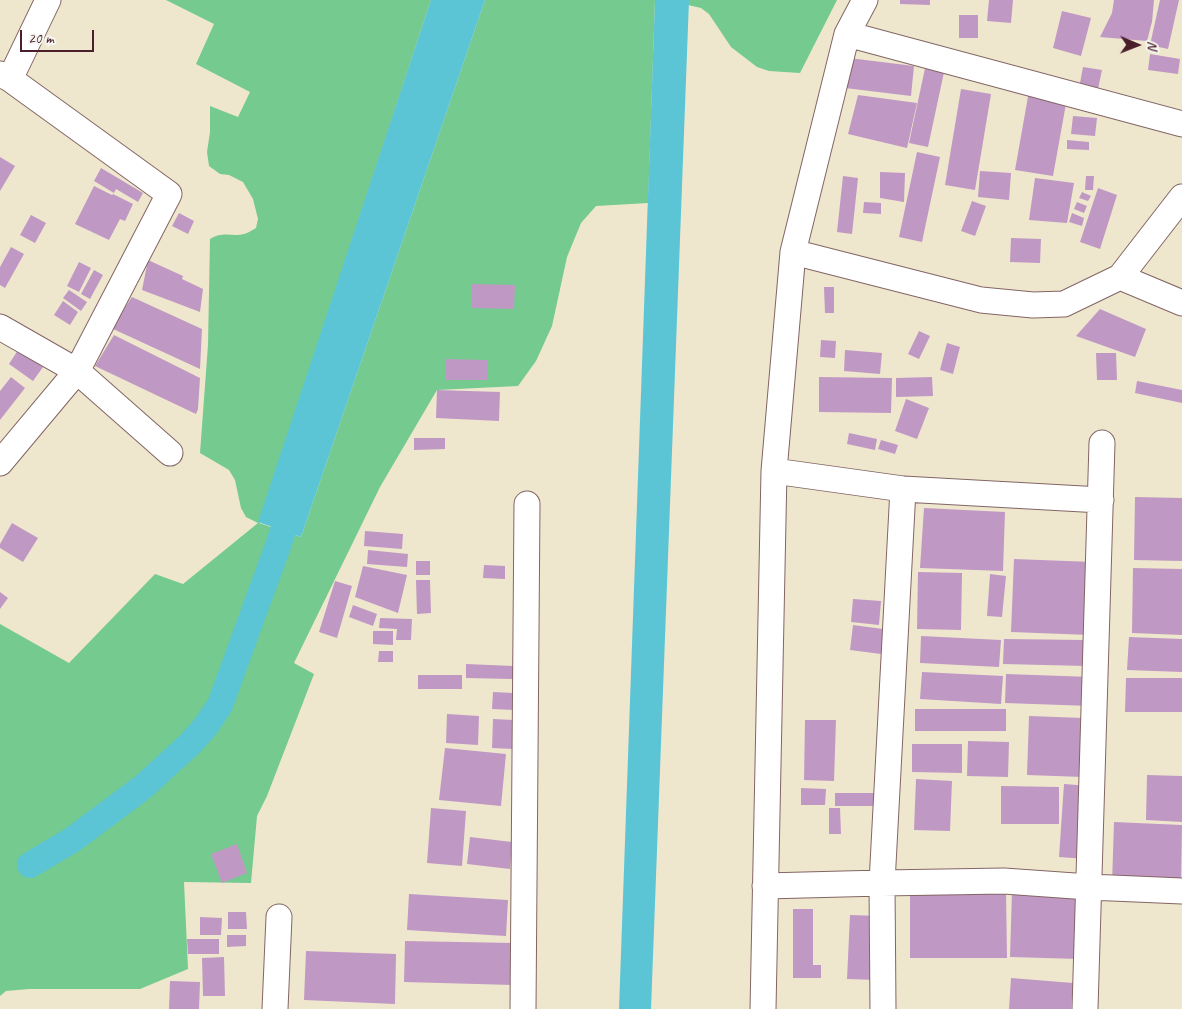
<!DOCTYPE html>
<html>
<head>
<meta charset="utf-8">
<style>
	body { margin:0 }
	#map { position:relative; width:1182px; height:1009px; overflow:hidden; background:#eee7ce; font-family:Caveat,sans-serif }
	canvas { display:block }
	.north { position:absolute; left:1112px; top:20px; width:50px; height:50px; -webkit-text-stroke:4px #f6f6f2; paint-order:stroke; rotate:91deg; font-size:14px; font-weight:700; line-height:20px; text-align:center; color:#4a1f2b }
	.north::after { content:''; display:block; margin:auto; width:18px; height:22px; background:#4a1f2b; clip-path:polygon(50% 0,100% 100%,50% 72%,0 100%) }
	.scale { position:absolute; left:20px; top:30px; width:74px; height:22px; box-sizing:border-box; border:2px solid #4a1f2b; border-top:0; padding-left:6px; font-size:15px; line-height:18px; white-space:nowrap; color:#4a1f2b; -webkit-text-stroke:4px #f6f6f2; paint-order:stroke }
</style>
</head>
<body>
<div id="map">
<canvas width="1182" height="1009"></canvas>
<div class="north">N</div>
<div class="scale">20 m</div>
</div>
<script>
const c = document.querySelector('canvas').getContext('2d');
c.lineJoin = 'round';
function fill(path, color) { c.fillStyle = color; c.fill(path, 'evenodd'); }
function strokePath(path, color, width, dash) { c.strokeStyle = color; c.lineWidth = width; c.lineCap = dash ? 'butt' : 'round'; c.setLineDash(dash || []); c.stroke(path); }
const green = new Path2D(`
	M166 0H431L259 523 301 537 485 0H655L648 203 596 206 581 223 567 257 552 326 536 361 518 386 437 390 380 487 294 663 314 674 267 796 257 816 251 883 184 882 188 969 140 989H29L6 991 0 996V624L69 663 155 574 183 584 258 523 246 517 241 508 235 480 229 470 200 453 208 345 210 239C223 231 232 237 244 234 248 233 252 230 256 228L258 219 253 199 243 182 229 175 220 174 209 166 207 152 210 132V106L238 117 250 92 196 64 214 24Z
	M689 0H837L800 73 769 71 757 67 731 47 709 14 701 8 688 5Z`);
const water = new Path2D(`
	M431 0H485L301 537 258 522Z
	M655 0H689L651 1009H619Z`);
const canal = new Path2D(`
	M30 865 72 840 143 787 190 744 206 726 220 705 278 546 294 497`);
const building = new Path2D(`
	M900 0H930V5L900 4Z
	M989 0H1013L1011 23 987 21Z
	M1114 0H1154L1152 22 1147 41 1100 37 1112 13Z
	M1160 0H1179L1168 49 1150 45Z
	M1062 11 1091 18 1081 56 1053 48Z
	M959 15H978V38H959Z
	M1150 54 1180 59 1178 74 1148 70Z
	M849 58 914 66 911 96 845 88Z
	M927 59 946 63 928 147 909 143Z
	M1083 67 1102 70 1098 89 1080 83Z
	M961 89 991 94 975 190 945 185Z
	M1029 91 1067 98 1053 176 1015 170Z
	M858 95 917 103 907 148 848 134Z
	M1073 116 1097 118 1095 136 1071 134Z
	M1067 140 1089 142V150L1067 149Z
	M917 152 940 157 922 242 899 237Z
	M0 157 15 166 0 191Z
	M101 168 143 193 138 202 116 189 114 193 94 181Z
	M980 171 1011 173 1009 200 978 197Z
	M880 172 905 173 904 202 880 198Z
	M843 176 858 178 852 234 837 232Z
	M1086 176H1094L1093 190H1085Z
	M1035 178 1074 183 1067 223 1029 220Z
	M94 186 112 195 113 194 133 204 125 221 120 219 109 240 75 224Z
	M1098 188 1117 195 1100 249 1080 242Z
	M1082 192 1091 196 1088 201 1079 198Z
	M972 201 986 206 975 236 961 231Z
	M864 202 881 203V214L863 213Z
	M1077 202 1087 206 1084 213 1074 209Z
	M179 213 194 221 188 234 172 226Z
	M1072 213 1084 218 1082 226 1069 222Z
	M31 215 46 223 35 243 20 235Z
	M1011 238 1041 239 1040 263 1010 262Z
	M11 247 24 254 5 288 0 285V267Z
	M148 260 183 276 182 279 203 289 200 312 142 290Z
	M79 262 91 268 79 292 67 286Z
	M94 270 103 275 90 299 81 294Z
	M471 284 515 285 514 309 471 308Z
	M824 287H834V313H825Z
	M69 290 87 302 81 311 63 298Z
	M132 297 202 329 200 369 111 328Z
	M63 301 78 312 70 325 54 315Z
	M1100 309 1146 329 1135 357 1076 336Z
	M919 331 930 336 919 359 908 354Z
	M114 335 200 378 198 409 196 414 95 366Z
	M821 340 836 341 835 358 820 357Z
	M947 343 960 347 953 374 940 370Z
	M18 350 43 367 33 381 9 364Z
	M845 350 882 353 880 374 844 371Z
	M1096 353H1116L1117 380H1097Z
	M446 359 487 360V380H446Z
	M11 377 25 388 0 420V391Z
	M819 377 892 378 891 413 819 412Z
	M932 377 933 396 896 397V378Z
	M1137 381 1182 390V403L1135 393Z
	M437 390 500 392 499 421 436 418Z
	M906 399 929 408 917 439 895 431Z
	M849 433 877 439 875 450 847 444Z
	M414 438H445V449L414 450Z
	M881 440 898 445 895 454 878 449Z
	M1135 497 1182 498V561L1134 560Z
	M924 508 1005 512 1003 571 920 568Z
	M12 523 38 538 23 562 0 548V544Z
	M365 531 403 534 402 549 364 546Z
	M368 550 408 554 407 567 367 564Z
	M1014 559 1093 562 1090 635 1011 632Z
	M416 561H430V575H416Z
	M484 565 505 566V579L483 578Z
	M363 566 407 575 398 613 355 597Z
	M1133 568 1182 569V635L1132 633Z
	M918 572 962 573 961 630 917 629Z
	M990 574 1006 576 1002 617 987 616Z
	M416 580H430L431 613 417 614Z
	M335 581 352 586 337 638 319 632Z
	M0 592 8 598 0 609Z
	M853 599 881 601 879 625 851 622Z
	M353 605 377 614 373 626 349 617Z
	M380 618 412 619 411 640H396L397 629 379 628Z
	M853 625 883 629 881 654 850 650Z
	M373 631H393V645L373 644Z
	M921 636 1001 640 999 667 920 663Z
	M1129 637 1182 639V672L1127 670Z
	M1004 639 1086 640V666L1003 664Z
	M379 651H393V662H378Z
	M466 664 513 666V679L466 678Z
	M922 672 1003 676 1001 704 920 699Z
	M1006 674 1091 677 1090 706 1005 703Z
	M418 675H462V689H418Z
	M1126 678H1182V712H1125Z
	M493 692 514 693V710L492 709Z
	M915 709H1006V731H915Z
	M447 714 479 716 478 745 446 743Z
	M1029 716 1084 718 1083 777 1027 775Z
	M493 719 514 720 513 749 492 748Z
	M805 720H836L834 781 804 780Z
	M968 741 1009 742 1008 777 967 776Z
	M912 744H962V773L912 772Z
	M445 748 506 754 501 806 439 800Z
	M1147 775 1182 776V822L1146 820Z
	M916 779 952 781 950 831 914 830Z
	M1064 784 1091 786 1086 859 1059 857Z
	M1001 786 1059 787V824H1001Z
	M801 788 826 789 825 805H801Z
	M835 793H875V806H835Z
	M431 808 466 811 462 866 427 863Z
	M829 808H840L841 834H829Z
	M1114 822 1182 825 1181 886 1112 884Z
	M470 837 512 842 510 869 467 864Z
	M237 844 247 873 222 883 211 854Z
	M910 890H1006L1007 958H910Z
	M1012 891 1081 893 1079 959 1010 957Z
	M409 894 508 900 506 936 407 930Z
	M793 909H813V965H821V978H793Z
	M228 912H246L247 929H228Z
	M850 915 880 916 878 980 847 979Z
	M200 917 222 918 221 935H200Z
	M227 935H246V946L227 947Z
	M187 939H219V954H188Z
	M405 941 514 943 513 985 404 982Z
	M306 951 396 954 395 1004 304 1000Z
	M224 957 225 996H203L202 958Z
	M1011 978 1073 983 1071 1009H1009Z
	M170 981 200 982 199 1009H169Z`);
const minor = new Path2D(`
	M847 34 1182 124
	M0 74 10 79 169 194 77 371 0 463
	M10 79 48 0
	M793 252 981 300 1033 305 1064 304 1120 277 1182 197
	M1120 277 1182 303
	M0 327 77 371 170 453
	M774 471 903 489 1101 500
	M765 886 882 883 1004 881 1089 887 1182 891
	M275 1009 279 917
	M523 1009 527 504
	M763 1009 774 471 793 252 847 34 865 0
	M883 1009 882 883 903 489
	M1085 1009 1102 443`);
fill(green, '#74ca8f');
fill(water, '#5bc5d5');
strokePath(canal, '#5bc5d5', 26);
fill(building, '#c098c4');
strokePath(minor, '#836564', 27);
strokePath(minor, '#fff', 25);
</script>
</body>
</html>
